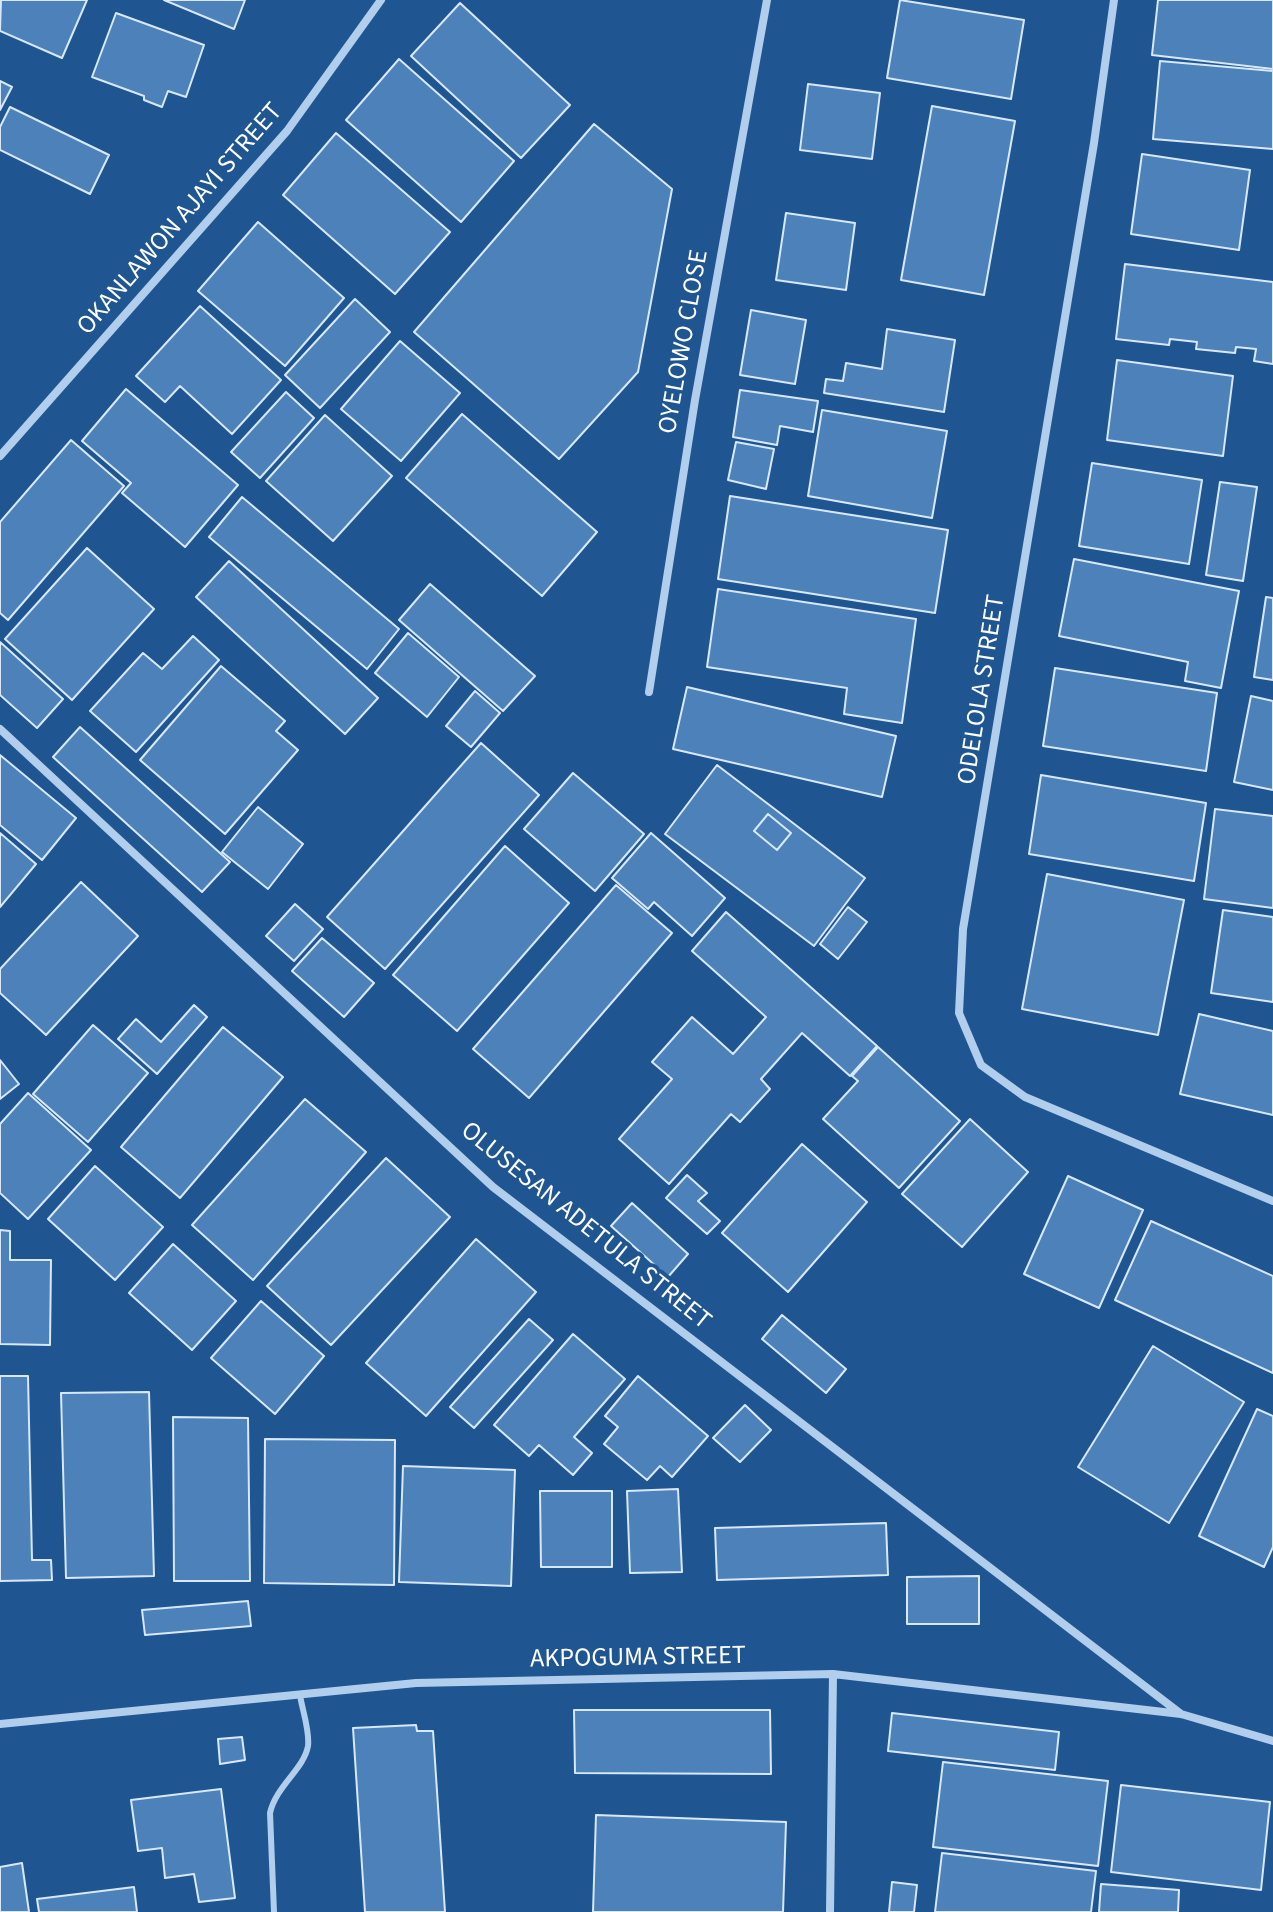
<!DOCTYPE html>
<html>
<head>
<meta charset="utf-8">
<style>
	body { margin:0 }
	canvas { display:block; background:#1f5692 }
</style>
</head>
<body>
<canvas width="1273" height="1912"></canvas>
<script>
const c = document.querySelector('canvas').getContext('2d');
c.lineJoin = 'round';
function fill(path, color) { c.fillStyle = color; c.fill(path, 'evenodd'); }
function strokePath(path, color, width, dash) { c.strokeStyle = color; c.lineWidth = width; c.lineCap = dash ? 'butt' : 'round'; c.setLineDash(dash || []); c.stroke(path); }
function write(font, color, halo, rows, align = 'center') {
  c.font = font + ' "Source Sans 3",sans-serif'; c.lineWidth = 8; c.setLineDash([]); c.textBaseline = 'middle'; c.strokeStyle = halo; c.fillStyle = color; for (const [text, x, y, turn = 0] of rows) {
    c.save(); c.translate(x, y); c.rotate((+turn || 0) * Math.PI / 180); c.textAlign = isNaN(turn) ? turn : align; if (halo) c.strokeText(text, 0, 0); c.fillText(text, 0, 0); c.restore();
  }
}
const building = new Path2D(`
	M1 0H87L62 58 0 31Z
	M164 0H245L234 29Z
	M900 0 1024 20 1011 99 887 78Z
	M1158 0H1273V69L1152 55Z
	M460 3 570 105 521 158 411 56Z
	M116 13 204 45 186 97 168 91 162 107 144 100V96L92 77Z
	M399 59 514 161 461 222 346 120Z
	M1160 61 1273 71V149L1153 139Z
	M0 81 12 87 0 110Z
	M808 84 880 93 872 159 800 150Z
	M932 106 1015 121 984 295 901 280Z
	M10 107 109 155 90 194 0 150V127Z
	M594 124 672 189 638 372 559 459 414 332Z
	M336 133 450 232 395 294 283 195Z
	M1142 154 1250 170 1239 250 1131 234Z
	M786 213 855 223 846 290 776 280Z
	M258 222 344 298 285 366 198 291Z
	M1125 264 1273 282V364L1254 361 1256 349 1236 347 1235 353 1196 349 1197 342 1170 339 1169 345 1116 339Z
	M355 299 390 332 320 408 285 375Z
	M200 306 281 380 232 434 180 386 165 402 136 376Z
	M751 310 806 320 795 384 740 375Z
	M887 329 955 340 944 412 824 393 826 379 843 381 846 363 882 369Z
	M400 341 460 393 401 461 341 409Z
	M1117 360 1233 376 1223 456 1107 440Z
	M126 389 238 485 185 547 122 493 131 483 82 441Z
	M740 390 818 401 813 432 780 426 777 445 733 437Z
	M286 392 314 418 260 478 231 452Z
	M822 410 947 431 932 518 808 496Z
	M462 414 597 532 542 596 406 478Z
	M325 415 392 476 333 541 266 481Z
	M71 440 124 486 8 620 0 613V522Z
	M736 442 774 449 766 489 728 480Z
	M1092 463 1202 480 1189 564 1079 546Z
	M1220 482 1257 487 1243 581 1206 575Z
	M730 496 948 530 935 613 718 579Z
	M242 497 399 629 367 669 209 537Z
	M87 548 154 609 72 700 5 639Z
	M1074 559 1239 591 1221 688 1185 681 1188 662 1059 636Z
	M229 561 378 698 345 734 196 597Z
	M430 584 535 676 503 711 399 620Z
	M718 589 916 619 902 723 844 714 847 688 707 667Z
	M1266 597 1273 598V680L1254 677Z
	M408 633 459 677 427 717 375 673Z
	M193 636 219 660 136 752 90 711 143 653 162 669Z
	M0 642 63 699 37 728 0 695Z
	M221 666 285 721 276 731 298 750 225 834 140 760Z
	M1055 668 1217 693 1206 771 1043 746Z
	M687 687 896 736 882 797 673 749Z
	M475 691 500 713 471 747 446 726Z
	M1251 696 1273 701V790L1234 782Z
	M80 727 230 862 202 892 53 757Z
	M481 743 539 795 385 969 327 917Z
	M0 755 76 818 42 860 0 825Z
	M717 765 865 878 814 946 665 834ZM768 814 791 833 777 850 754 831Z
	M573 773 644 834 595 891 524 829Z
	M1041 775 1206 803 1194 881 1029 854Z
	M258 807 303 844 268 889 222 852Z
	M1215 809 1273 816V908L1204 899Z
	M768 814 791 833 777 850 754 831Z
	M0 833 36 864 0 907Z
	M651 833 725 898 692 936 654 902 648 909 612 878Z
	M505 846 569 903 457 1031 393 975Z
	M1047 874 1184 900 1158 1035 1022 1009Z
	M81 882 138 936 46 1035 0 993V969Z
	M616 885 672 933 529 1098 473 1049Z
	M295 904 323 929 294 961 266 936Z
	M848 907 867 922 838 959 820 944Z
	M1223 910 1273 917V1002L1211 993Z
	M726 912 877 1046 850 1076 802 1033 761 1079 770 1089 740 1122 731 1114 669 1184 619 1139 672 1079 652 1062 692 1017 733 1054 766 1017 692 951Z
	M322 938 374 983 344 1017 292 971Z
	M194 1005 207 1017 157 1074 118 1039 136 1019 161 1042Z
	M1199 1014 1273 1031V1115L1180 1094Z
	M93 1025 148 1073 88 1142 33 1094Z
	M223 1027 283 1077 180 1198 121 1147Z
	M878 1047 960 1121 899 1188 823 1119 858 1081 852 1076Z
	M0 1060 19 1084 0 1099Z
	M28 1093 91 1150 28 1219 0 1193V1124Z
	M305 1099 366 1152 253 1280 192 1225Z
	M970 1119 1028 1172 962 1247 902 1194Z
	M802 1144 867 1202 788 1292 722 1233Z
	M386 1158 450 1217 331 1345 267 1286Z
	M95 1166 163 1227 115 1280 48 1219Z
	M687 1175 707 1193 698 1201 720 1221 707 1234 666 1198Z
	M1068 1176 1143 1210 1099 1308 1024 1274Z
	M632 1203 688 1254 668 1277 611 1226Z
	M1151 1221 1273 1276V1373L1115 1300Z
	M0 1230 10 1231V1260H51L50 1345 0 1344Z
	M476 1239 536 1292 426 1416 366 1363Z
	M173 1244 236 1301 192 1350 129 1293Z
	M261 1301 324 1356 275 1414 211 1358Z
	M782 1315 846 1369 826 1393 762 1339Z
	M529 1319 553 1340 474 1428 450 1407Z
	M573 1334 625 1379 574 1437 592 1453 573 1475 539 1445 529 1456 494 1425Z
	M1153 1346 1244 1402 1169 1523 1078 1467Z
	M0 1376H28L32 1560H51L52 1580 0 1581Z
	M638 1376 708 1436 672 1477 660 1466 647 1480 604 1444 618 1427 605 1416Z
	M149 1392 154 1576 66 1578 61 1393Z
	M745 1405 771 1430 740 1462 713 1438Z
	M1257 1409 1273 1416V1547L1264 1567 1199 1536Z
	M173 1417 248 1418 250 1581H174Z
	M265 1439 395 1440 394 1585 264 1583Z
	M403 1466 515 1470 511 1586 399 1582Z
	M678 1489 682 1572 630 1573 627 1491Z
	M540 1491H612V1567H541Z
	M886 1523 888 1575 717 1580 715 1528Z
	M979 1576V1624H907V1577Z
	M248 1601 251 1626 145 1635 142 1610Z
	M574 1710H770L771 1774 575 1773Z
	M892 1713 1059 1732 1055 1770 888 1751Z
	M416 1725 417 1731H433L445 1912H365L353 1728Z
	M242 1737 245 1760 220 1764 218 1739Z
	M943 1762 1108 1781 1098 1866 933 1847Z
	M1121 1785 1270 1802 1261 1890 1111 1872Z
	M221 1789 235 1898 199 1902 194 1874 165 1878 162 1848 138 1851 131 1800Z
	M596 1815 786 1822 783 1912H593Z
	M942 1853 1096 1871 1091 1912H935Z
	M22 1863 29 1912H0V1867Z
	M892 1882 917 1885 914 1912H889Z
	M1101 1884 1179 1890 1178 1912H1099Z
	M134 1887 137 1912H39L37 1899Z`);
const service = new Path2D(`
	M274 1912 270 1813C276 1786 304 1769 308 1746 310 1731 302 1709 300 1695`);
const minor = new Path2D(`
	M1114 0 1094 143 963 929 959 1013 981 1065 1025 1097 1273 1201
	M0 456 287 131 381 0
	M649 692 695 400 767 0
	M0 729 493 1187 1181 1714
	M0 1724 416 1683 833 1674 1181 1714 1273 1741
	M830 1912 833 1674`);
const streetNames = [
	["OKANLAWON AJAYI STREET",181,220,-49],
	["OYELOWO CLOSE",685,342,-80],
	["ODELOLA STREET",983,690,-81],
	["OLUSESAN ADETULA STREET",585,1227,39],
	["AKPOGUMA STREET",638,1659,-1]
];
fill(building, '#4c81ba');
strokePath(building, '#d6e8fa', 2);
strokePath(service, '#b1ceed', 6);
strokePath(minor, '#b1ceed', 8);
write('26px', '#fff', '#1f5692', streetNames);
</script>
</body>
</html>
